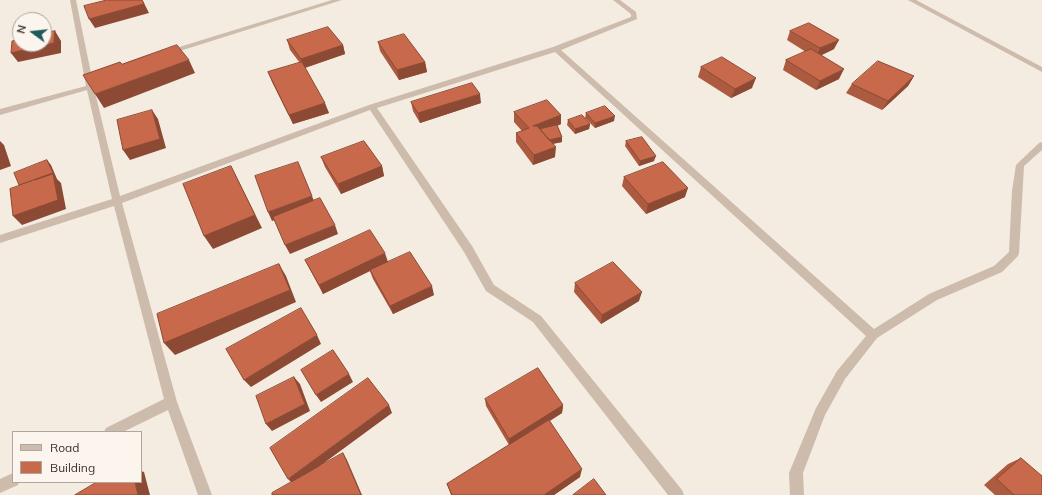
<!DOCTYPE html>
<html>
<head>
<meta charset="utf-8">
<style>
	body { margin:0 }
	#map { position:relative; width:1042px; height:495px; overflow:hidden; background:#f4ebe1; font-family:Mulish,sans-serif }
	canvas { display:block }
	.legend { position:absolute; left:12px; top:431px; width:130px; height:52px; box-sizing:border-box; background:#fbf5ee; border:1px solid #aea6a0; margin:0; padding:5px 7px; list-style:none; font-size:12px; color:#3b302b }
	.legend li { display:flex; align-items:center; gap:8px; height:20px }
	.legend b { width:20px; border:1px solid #aea6a0 }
	.north { position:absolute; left:12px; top:12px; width:40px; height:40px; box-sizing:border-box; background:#fbf5ee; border:1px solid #aea6a0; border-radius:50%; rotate:285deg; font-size:11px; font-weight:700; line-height:16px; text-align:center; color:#3b302b }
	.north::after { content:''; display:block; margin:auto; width:14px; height:18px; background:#1f5a5e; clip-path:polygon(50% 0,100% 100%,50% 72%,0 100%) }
</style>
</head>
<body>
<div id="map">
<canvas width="1042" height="495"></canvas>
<ul class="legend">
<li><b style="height:5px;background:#cdbbac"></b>Road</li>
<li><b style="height:11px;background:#c8694b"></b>Building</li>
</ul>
<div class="north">N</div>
</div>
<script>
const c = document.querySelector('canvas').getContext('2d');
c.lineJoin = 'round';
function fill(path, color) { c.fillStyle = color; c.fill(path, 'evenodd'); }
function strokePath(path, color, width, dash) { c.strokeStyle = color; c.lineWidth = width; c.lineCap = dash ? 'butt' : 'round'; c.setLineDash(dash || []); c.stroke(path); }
const minor = new Path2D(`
	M70 0H76L93 83 96 82 100 84 94 88 120 196 369 105 553 47 631 17V14L613 0H620L636 12 637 19 561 50 874 329 929 294 994 266 1009 252 1012 191 1016 165 1039 143 1042 142V150L1024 166 1019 253 1018 256 1002 272 937 300 877 338 845 379 825 415 803 473 804 495H790L789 473 816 408 837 371 866 336 555 52 377 108 472 246 494 285 541 316 682 490 684 495H668L533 322 486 291 464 252 370 110 122 203 177 402 212 495H198L168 410 123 432H104L106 428 164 399 114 206 0 243V235L112 199 87 90 0 115V109L86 86Z
	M332 0H342L170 54H167L163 52Z
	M908 0H916L1042 67V72Z
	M13 473V482H19L18 485 0 493V479Z`);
const wall = new Path2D(`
	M790 31 834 49 821 55 839 79 816 90 783 70 786 60 806 52 787 40Z
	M287 40 343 45 345 54 305 68 329 113 293 124 272 82 268 72 300 63 290 50Z
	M378 42 425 62 427 72 399 80 380 51Z
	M701 67 752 88 731 98 698 77Z
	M914 76 908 86 882 110 846 93 852 84Z
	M411 102 481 103 420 123 413 111Z
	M514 112 561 115V124L557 126 562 137V142L553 144 555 157 533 165 516 142V133L522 131 514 122Z
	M586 113 614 121 595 128 585 118Z
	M568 120 590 124 589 129 575 134 567 125Z
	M626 141 654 161 639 166 625 146Z
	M321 157 382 166 384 176 341 194 325 167Z
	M624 177 685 197 646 214 622 186Z
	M305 260 388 262 434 295 393 314 373 279 370 271 323 294Z
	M575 283 639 301 601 324 574 292Z
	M485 399 563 405 562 413 550 421 580 477 554 495H451L447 484 509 445 486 406Z
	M1021 458 1042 495H995L984 485 1008 464Z`);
const shadedWall = new Path2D(`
	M143 1 149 13 95 28 89 19Z
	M55 31 61 41V53L18 62 11 53Z
	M839 40 834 49 816 58 820 48Z
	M343 45 345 54 304 68 301 59Z
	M189 60 195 73 104 108 95 94Z
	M425 62 427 72 399 80 397 70Z
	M844 69 839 79 816 90 820 81Z
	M914 76 908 86 882 110 888 101Z
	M756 78 752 88 731 98 735 89Z
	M480 94 481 103 420 123 418 113Z
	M325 103 329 113 293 124 289 115Z
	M152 110 158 119 166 148 130 160 123 150Z
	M561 115V124L542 132 533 126Z
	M615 116 614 121 595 128V123Z
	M590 124 589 129 575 134V129Z
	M562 137V142L545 145 546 140Z
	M0 141 4 145 11 166 0 170Z
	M556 147 555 157 533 165 534 155Z
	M656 156 654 161 639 166 640 161Z
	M47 160 51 165 57 179 61 183 66 209 22 225 13 216Z
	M231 166 262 228 213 249 204 236Z
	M382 166 384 176 341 194 338 184Z
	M688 188 685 197 646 214 648 204Z
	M312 196 316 206 272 221 268 212Z
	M335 225 338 234 290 254 285 245Z
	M385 253 388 262 323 294 319 285Z
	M279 264 286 276 296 302 175 355 164 343Z
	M432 286 434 295 393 314 390 306Z
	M642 292 639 301 601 324 602 315Z
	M317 335 321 344 251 387 244 380Z
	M349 374 353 382 321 402 316 395Z
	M294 377 300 384 310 411 272 431 266 424Z
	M389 405 392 413 294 485 288 479Z
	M563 405 562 413 509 445V439Z
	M343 453 347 460 362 495H361Z
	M582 469 580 477 554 495H544Z
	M141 471 144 472 150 495H138L135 482H141Z`);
const building = new Path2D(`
	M107 0H142L144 4 89 19 84 6Z
	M809 23 839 40 820 48 790 31Z
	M328 27 343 45 301 59 287 40Z
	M55 31 54 43 11 53 12 41 20 39V44H44V34Z
	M404 34 425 62 397 70 378 42Z
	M177 45 189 60 95 94 83 75 120 62 122 64Z
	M811 49 844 69 820 81 786 60Z
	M722 57 756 78 735 89 701 67Z
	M878 61 914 76 888 101 852 84Z
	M302 62 325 103 289 115 268 72Z
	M472 83 480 94 418 113 411 102Z
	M547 100 561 115 533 126H537L556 147 534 155 516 133 529 128 514 112Z
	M605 106 615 116 595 123 586 113Z
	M152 110 160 139 123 150 117 120Z
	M582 115 590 124 575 129 568 120Z
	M557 125 562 137 549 140 540 129Z
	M642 137 656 156 640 161 626 141Z
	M364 141 382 166 338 184 321 157Z
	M47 160 53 173 19 185 14 173Z
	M298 162 312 196 268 212 255 176Z
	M663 162 688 188 648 204 624 177Z
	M231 166 255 215 204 236 183 184Z
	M53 174 58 200 13 216 10 189Z
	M320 198 335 225 285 245 273 217Z
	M370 230 385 253 319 285 305 260Z
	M410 252 432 286 390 306 370 270Z
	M613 262 642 292 602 315 575 283Z
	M279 264 290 290 164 343 157 314Z
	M301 308 317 335 244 380 226 349Z
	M333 350 349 374 316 395 301 370Z
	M538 368 563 405 509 439 485 399Z
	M294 377 305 404 266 424 256 396Z
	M368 378 389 405 288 479 270 448Z
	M549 420 582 469 544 495H452L447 484Z
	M343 453 361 495H272V493Z
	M1021 458 1042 476V495H1014L997 479Z
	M594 479 606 495H573Z
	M97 482H135L138 495H75Z`);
fill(minor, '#cdbbac');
fill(wall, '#ac5a40');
fill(shadedWall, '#8c4a34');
fill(building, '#c8694b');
strokePath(building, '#8c4a34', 1);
</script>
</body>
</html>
